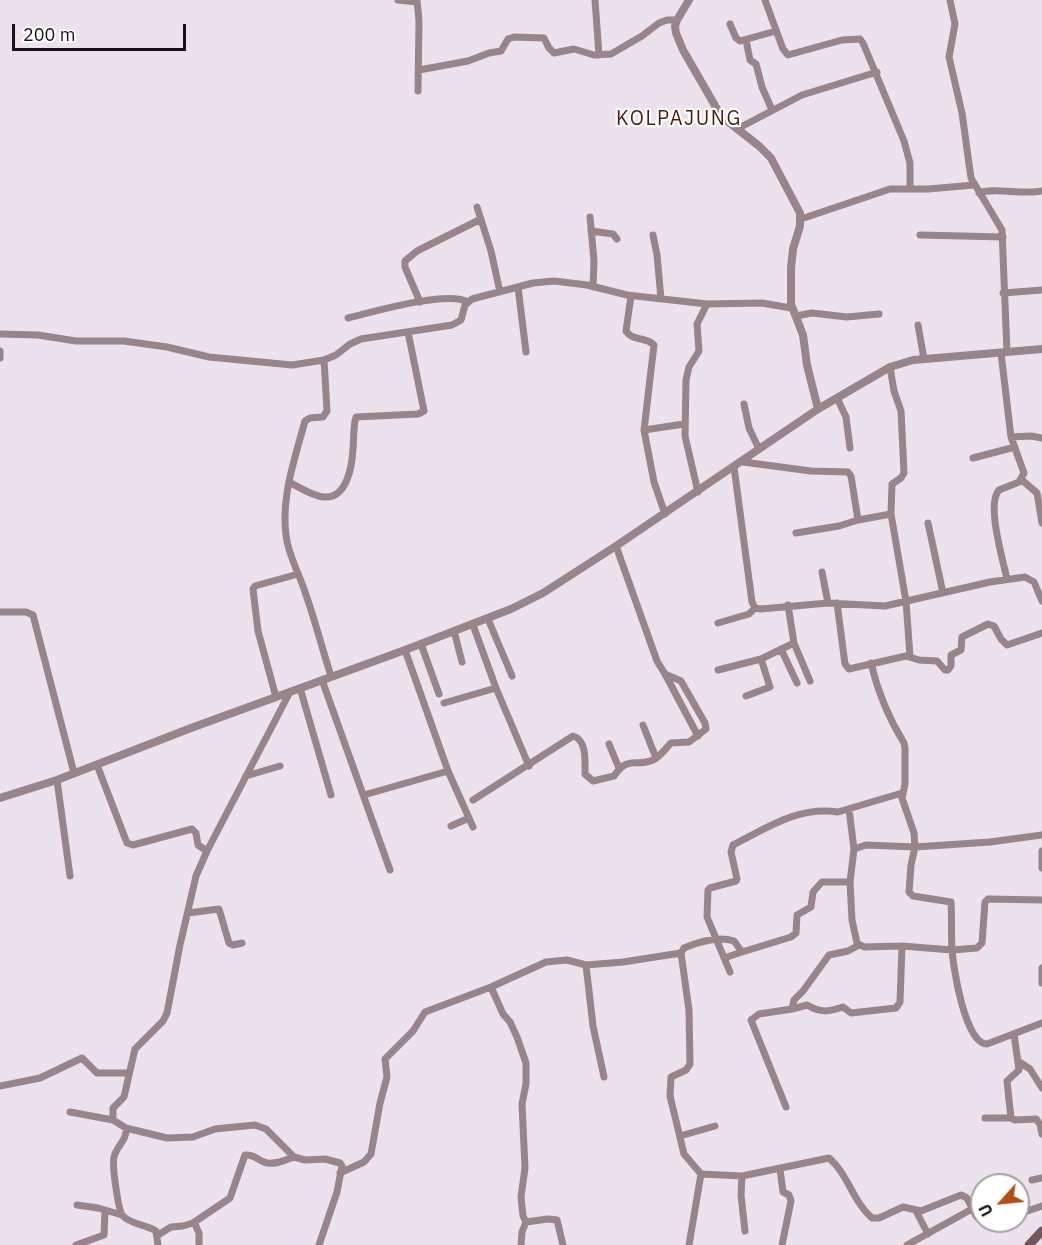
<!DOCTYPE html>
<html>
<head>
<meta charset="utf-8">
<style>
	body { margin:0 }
	#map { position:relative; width:1042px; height:1245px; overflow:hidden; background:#ebe2ee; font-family:"IBM Plex Sans",sans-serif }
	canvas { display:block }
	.north { position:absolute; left:970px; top:1173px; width:60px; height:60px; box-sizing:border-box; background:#fff; border:2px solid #a2a1a2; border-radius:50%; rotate:243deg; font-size:16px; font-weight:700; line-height:24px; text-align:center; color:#161317 }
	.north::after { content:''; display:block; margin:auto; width:21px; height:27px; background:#b04e14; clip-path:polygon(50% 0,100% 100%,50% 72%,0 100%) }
	.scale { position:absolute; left:12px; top:24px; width:174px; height:27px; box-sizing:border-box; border:3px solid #161317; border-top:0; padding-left:8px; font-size:18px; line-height:21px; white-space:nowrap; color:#161317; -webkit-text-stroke:4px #fff; paint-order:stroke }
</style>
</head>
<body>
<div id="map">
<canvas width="1042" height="1245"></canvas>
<div class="north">U</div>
<div class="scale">200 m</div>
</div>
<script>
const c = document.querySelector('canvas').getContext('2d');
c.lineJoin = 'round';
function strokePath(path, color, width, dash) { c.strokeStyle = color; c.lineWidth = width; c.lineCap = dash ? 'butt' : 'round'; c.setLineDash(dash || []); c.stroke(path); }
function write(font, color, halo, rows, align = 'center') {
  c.font = font + ' "IBM Plex Sans",sans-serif'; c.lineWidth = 4.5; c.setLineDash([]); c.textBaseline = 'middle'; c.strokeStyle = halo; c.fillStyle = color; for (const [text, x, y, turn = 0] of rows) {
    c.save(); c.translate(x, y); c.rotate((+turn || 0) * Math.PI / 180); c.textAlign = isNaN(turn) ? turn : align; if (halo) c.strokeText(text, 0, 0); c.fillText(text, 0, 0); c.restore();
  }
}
const minor = new Path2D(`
	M398 0 417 2
	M417 0 419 21 418 91
	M595 0 599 55
	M765 0 783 49 788 55 842 40 860 39 863 43 904 141 910 163V189
	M950 0 955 24 949 57 962 113 971 178 1002 230 1007 352
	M730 24 736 38 740 41 776 31
	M746 40 750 60 756 64 762 87 772 110
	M419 70 468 61 489 53 501 51 508 39 514 37 544 38 549 48 554 53 574 49 594 55 611 54 642 36 659 23 667 20H677
	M737 129 802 95 877 72
	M979 193C992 187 1024 195 1042 191
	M477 207 491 251 500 292
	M590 217 594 261 593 287
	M801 219 890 189H928L974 185
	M591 231 613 234 617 239
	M653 235 657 255 661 299
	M920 235 1003 237
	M518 287 526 352
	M1003 293 1042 290
	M631 296 626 331C633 342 646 336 654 345L644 430 654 482 665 514
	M420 302 405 267V261L417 251 481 219
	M796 316 812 313 847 317 879 314
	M348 318C373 312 447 290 468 302
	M918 325 924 359
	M0 334 38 335 76 341H124L167 347 209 357 292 365 324 360 336 355 350 344 361 339 452 325 461 320 465 305 472 299 533 283 554 281 587 285 627 295 707 304 762 303 791 308
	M0 351V358
	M1001 353 1011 437 1024 473 1019 482 999 490C986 504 1003 560 1007 579
	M324 360 327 411 323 417 310 418 305 421C295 458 281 497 286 535 288 555 299 573 305 592 315 620 322 648 331 676
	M890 367 894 391 901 411 904 473 901 478 892 484 891 514 906 601 910 656
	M837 398 846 417 850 448
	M744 404 749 428 759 449
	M644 430 684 424
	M1011 437 1031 436 1042 438
	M973 458 1015 447
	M743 462 811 471 848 472 851 476 858 520 891 514
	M734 467 752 602 755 608 761 609 828 603 885 606 990 582 1025 577 1034 582 1042 601
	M1022 480 1037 493 1042 523
	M289 482C299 487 312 496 324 497 347 499 352 466 353 449 354 439 353 426 356 417L418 414 424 411 408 332
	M698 492 685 436 686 380 689 367 699 351 697 324 707 304
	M928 523 943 593
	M796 533 839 526 858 520
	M822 572 828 603
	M837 603 845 664 849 669 906 656 919 660 937 661 945 670H948L951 666V655L961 650 962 637 988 624 994 626 1001 639 1007 645 1042 633
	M788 605 794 643 810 681
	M0 612H26L33 615 74 773
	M488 619 512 676
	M718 623 749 614 755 608
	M473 625 496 688 529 766
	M454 631 462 662
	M421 644 439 694
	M781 649 797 683
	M405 650 448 771 473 827
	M871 663C878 693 888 717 904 743L905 748V784L902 798 914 833 915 847 911 865 909 892 913 896 951 902C952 918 951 933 952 949 953 967 965 1044 987 1044L1042 1023
	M718 670 761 659 794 643
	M665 674 698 736
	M322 680 390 870
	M300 688 331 795
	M746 696 770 687 761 659
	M276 697 258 631 253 589 255 586 298 574
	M444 703 496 688
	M643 725 656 758
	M609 744 619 768
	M97 765 127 843 133 845 192 829 196 833 198 845 207 851
	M246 776 280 766
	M57 780 70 876
	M364 795 448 771
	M473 800 573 736C587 740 585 761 585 774L593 781 614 776C629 754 636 768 653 760 661 756 665 749 671 743L689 742 706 729 705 723 681 681 665 674 657 661 616 546
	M849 809 854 849
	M451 826 469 818
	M1042 851V868
	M850 882 854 849 866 845 915 847 990 842 1042 835
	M188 913 219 909 229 943 233 945 242 943
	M681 953 689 1010 690 1064 686 1070 671 1077 670 1096 684 1154 701 1174 742 1176 829 1158C848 1174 853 1202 872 1218H879L903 1207 921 1211 961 1195 967 1198 976 1216 982 1220
	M724 958 742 952
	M586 965 593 1026 604 1077
	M1042 968V983
	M730 972 707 917 708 890 710 888 736 881 737 879 731 852 733 845C767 828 798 806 838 812L902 793
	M491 987 503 1014 510 1022 517 1037 526 1063V1084L522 1104 525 1168 521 1197 523 1216 526 1222 548 1219 557 1220 563 1245
	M792 1009 807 1005C821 1013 828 1012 843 1007L851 1013 896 1008 900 1002 902 946
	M1014 1034 1019 1070 1007 1081 1011 1118 1015 1120 1036 1119 1040 1124 1042 1134
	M1018 1061 1030 1069 1042 1088
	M0 1086 40 1078 82 1058 97 1073H129
	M786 1107 751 1020 759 1014 792 1009 794 1000 803 991 829 955 848 951 859 945
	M70 1112 113 1120 126 1128 167 1138 193 1137 215 1129 255 1125 266 1129 294 1157 305 1160 325 1159 340 1163 342 1166 337 1192 319 1245
	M985 1118H1011
	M113 1120V1108L124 1097 135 1049 163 1021 167 1013 180 945 196 876 207 851 290 692
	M126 1128C127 1141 117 1145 114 1157 112 1165 118 1211 123 1216 130 1224 147 1225 156 1231L158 1245
	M680 1136 715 1126
	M780 1169 783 1192 789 1195 791 1201 782 1245
	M340 1173 364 1162 371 1154 380 1103 387 1077 385 1059 413 1031 425 1012 491 987 546 962 567 960 586 965 623 962 681 953 684 948C698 942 719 936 734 941L742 952 791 937 796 933 797 915 811 907 813 892 822 882H850L852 920 857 943 864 947 902 946 952 950 977 948 982 943 985 902 988 899 1042 900
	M742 1176 741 1195 745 1231
	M1032 1180 1042 1178
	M77 1205 98 1208 122 1215
	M916 1211 928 1234
	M1018 1214 1042 1206
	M194 1222 199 1233V1245
	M158 1235 171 1227 183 1226 193 1223 230 1198 245 1155C254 1154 256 1159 264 1162 273 1166 286 1160 294 1157
	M76 1245 104 1235 105 1211
	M521 1245 522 1232 526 1222
	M689 1245 701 1174
	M907 1245 972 1209`);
const tertiary = new Path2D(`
	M689 0 677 20 675 26 676 33 683 50 721 116 759 146 771 158 800 213V226L793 249 791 268V304L803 335 807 365 818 409
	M0 798 57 780 191 728 405 650 511 609 543 593 616 546 818 409 890 367 913 360 1042 349`);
const secondary = new Path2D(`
	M1029 1245 1042 1231`);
const quarterNames = [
	["KOLPAJUNG",679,119]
];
strokePath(minor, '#988489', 7);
strokePath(tertiary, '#988489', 8);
strokePath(secondary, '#72565d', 9);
c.letterSpacing = '1.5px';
write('20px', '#4d1e04', '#fff', quarterNames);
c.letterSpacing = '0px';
</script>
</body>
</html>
